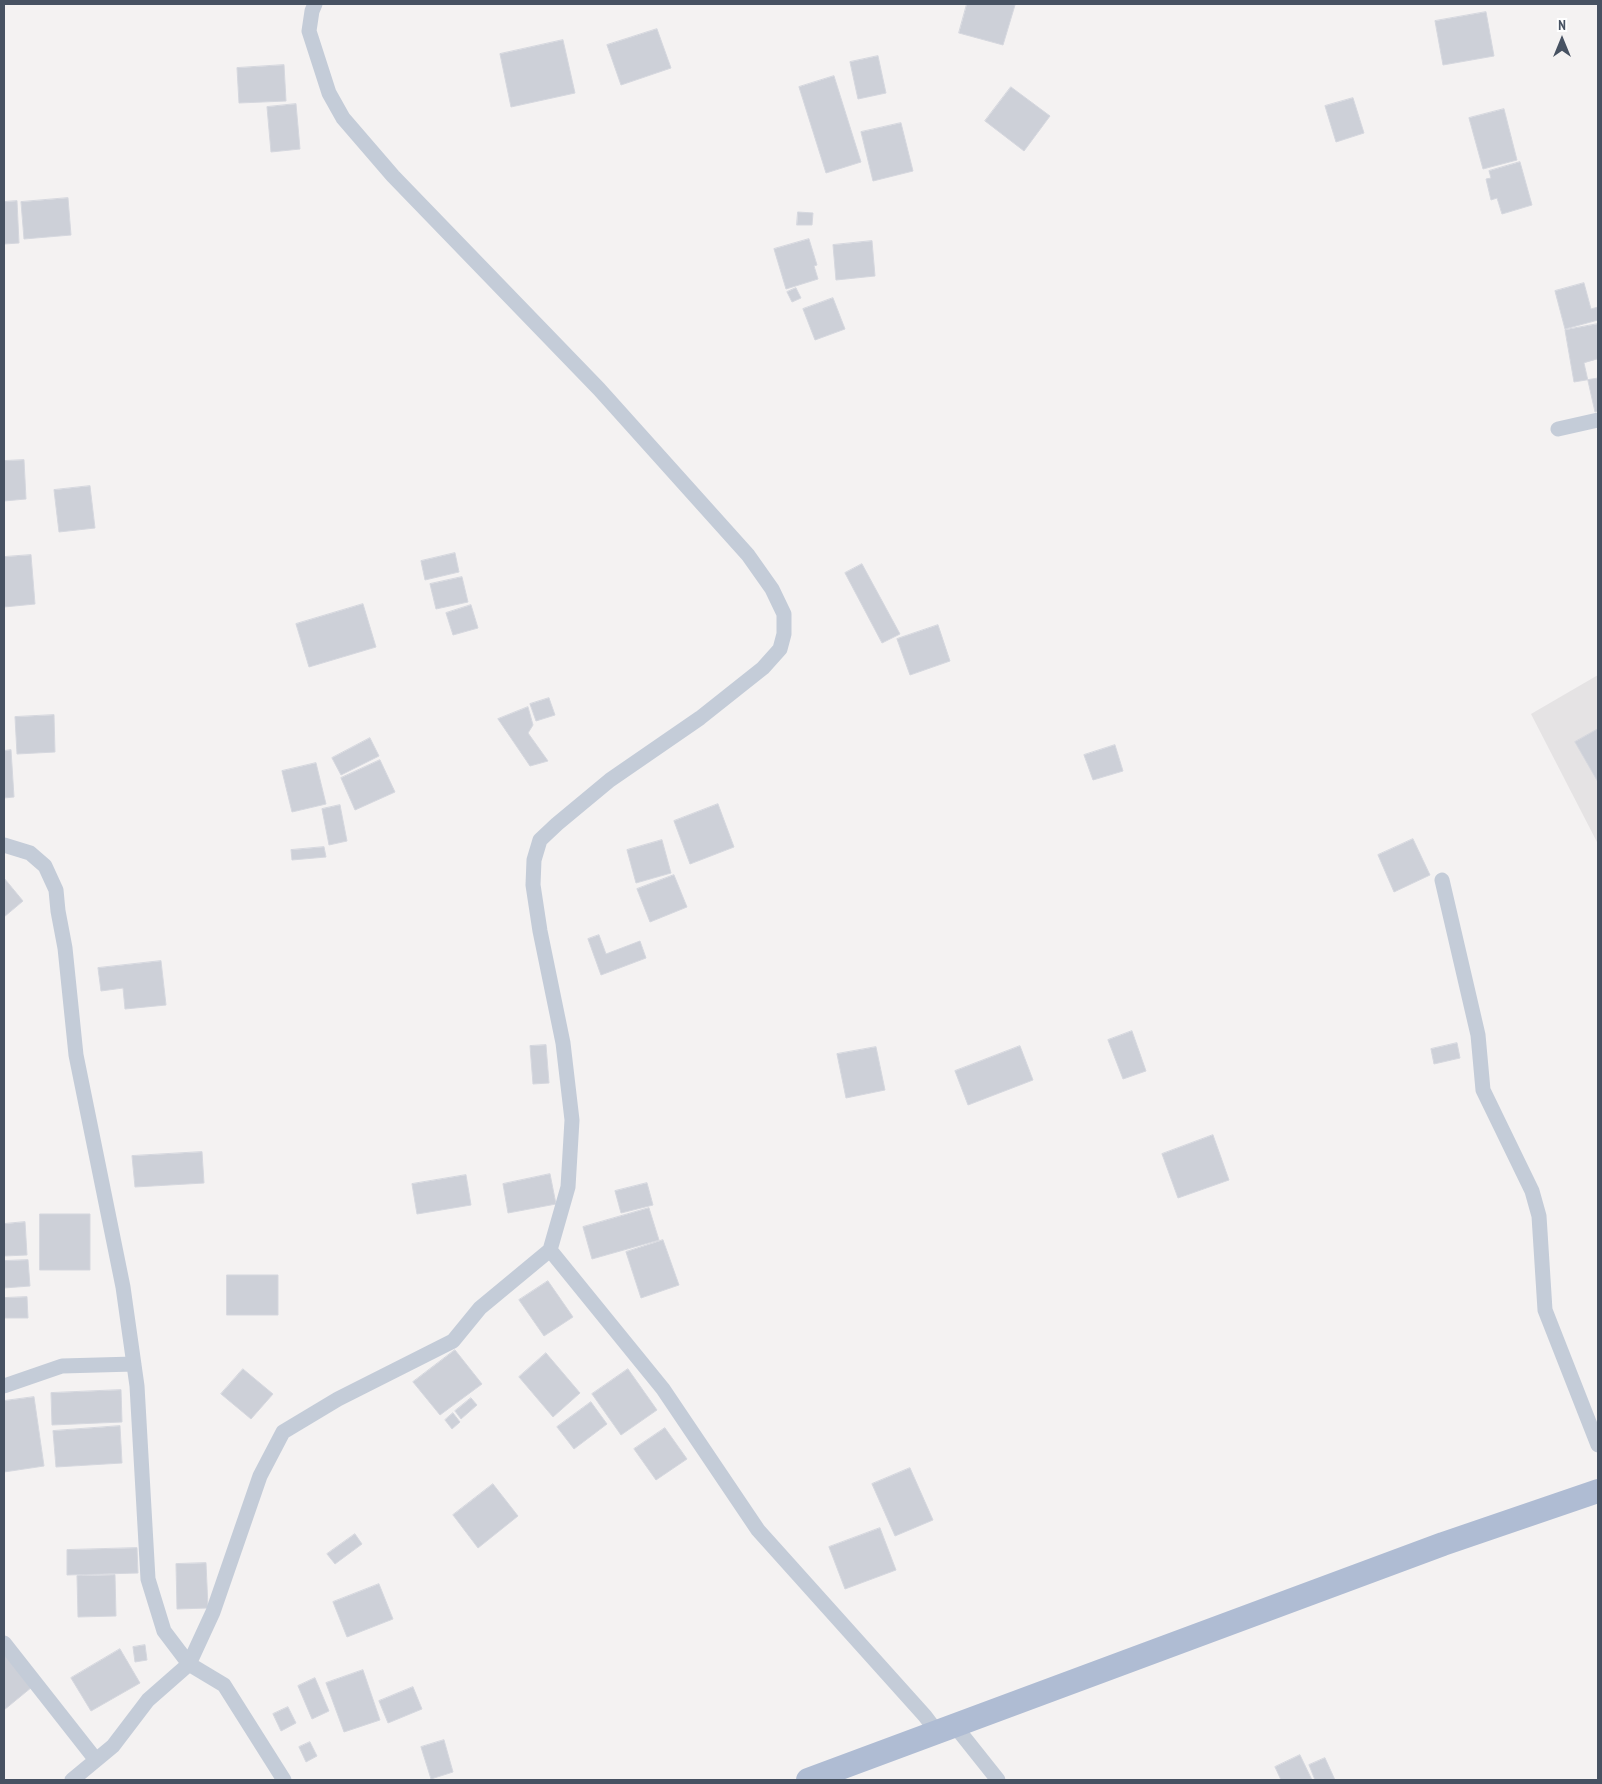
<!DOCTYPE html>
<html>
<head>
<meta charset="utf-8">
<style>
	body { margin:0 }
	#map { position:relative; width:1602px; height:1784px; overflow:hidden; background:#f4f2f2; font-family:"PT Sans Narrow",sans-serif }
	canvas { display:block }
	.frame { position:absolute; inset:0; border:5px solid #475262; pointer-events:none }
	.north { position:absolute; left:1537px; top:15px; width:50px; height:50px; -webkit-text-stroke:4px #fff; paint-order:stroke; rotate:0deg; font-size:14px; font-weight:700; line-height:20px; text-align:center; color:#475262 }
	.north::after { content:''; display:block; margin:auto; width:18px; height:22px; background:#475262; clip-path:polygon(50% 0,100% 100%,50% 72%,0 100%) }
</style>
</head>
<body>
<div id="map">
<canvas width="1602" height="1784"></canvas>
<div class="frame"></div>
<div class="north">N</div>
</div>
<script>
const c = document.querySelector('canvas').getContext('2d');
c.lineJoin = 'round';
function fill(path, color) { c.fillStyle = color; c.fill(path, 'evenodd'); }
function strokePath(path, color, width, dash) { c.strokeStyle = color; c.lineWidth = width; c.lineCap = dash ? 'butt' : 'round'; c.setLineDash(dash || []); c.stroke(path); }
const education = new Path2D(`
	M1598 675V844L1531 714Z`);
const building = new Path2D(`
	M967 4H1009L1015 5 1003 45 959 33Z
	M1486 12 1494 56 1443 65 1435 21Z
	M657 29 671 68 621 85 607 45Z
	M563 40 575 93 511 107 500 54Z
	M878 56 886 93 858 99 850 62Z
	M284 65 286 101 239 103 237 68Z
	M834 76 861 162 826 173 799 87Z
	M1011 87 1050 116 1024 151 985 121Z
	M1353 98 1364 133 1336 142 1325 106Z
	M296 104 300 149 271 152 267 107Z
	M1504 109 1517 160 1483 169 1469 118Z
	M901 123 913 171 873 181 861 132Z
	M1520 162 1532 205 1502 214 1497 198 1491 200 1486 179 1491 178 1489 171Z
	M68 198 71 235 24 239 21 202Z
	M17 201 19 243 4 244V202Z
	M798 212 813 213 812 225H797Z
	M809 239 817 265 814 266 818 279 786 289 774 249Z
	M872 241 875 276 836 280 833 245Z
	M1584 283 1591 309 1598 307V320L1565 329 1555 291Z
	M796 288 801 298 792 302 787 292Z
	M833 298 845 329 815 340 803 309Z
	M1598 324V378L1574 382 1565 330Z
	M1598 359V411L1595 412 1584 363Z
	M24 460 26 499 4 501V461Z
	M90 486 95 528 59 532 54 490Z
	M455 553 459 572 425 580 421 561Z
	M31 555 35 604 4 607V557Z
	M862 564 900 634 882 643 845 573Z
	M462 577 468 602 436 609 430 584Z
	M363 604 376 647 309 667 296 624Z
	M471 605 478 628 453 635 446 613Z
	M938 625 950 661 910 675 897 639Z
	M549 698 555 715 536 721 530 704Z
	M528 707 533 725 528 733 548 761 530 766 498 719Z
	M54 715 55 752 17 754 15 717Z
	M1598 729V782L1575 742Z
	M370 738 379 756 341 775 332 758Z
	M1115 745 1123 771 1093 780 1084 755Z
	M11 750 14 797 4 798V751Z
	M380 760 395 792 355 810 341 778Z
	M316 763 326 804 292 812 282 771Z
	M718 804 734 847 690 864 674 821Z
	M340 805 347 841 329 845 322 809Z
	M1413 839 1430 875 1394 892 1378 855Z
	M662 840 671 873 636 883 627 850Z
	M324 847 326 857 292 860 291 850Z
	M674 875 687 907 650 922 637 889Z
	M4 878 23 901 4 917Z
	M599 935 606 954 640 941 646 958 601 975 588 939Z
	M161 961 166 1005 125 1009 123 988 101 991 98 968Z
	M1132 1031 1146 1071 1123 1079 1108 1040Z
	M1457 1043 1460 1058 1434 1064 1431 1049Z
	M546 1045 549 1083 533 1084 530 1046Z
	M1020 1046 1033 1080 968 1105 955 1071Z
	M876 1047 885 1090 846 1098 837 1054Z
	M1213 1135 1229 1180 1178 1198 1162 1154Z
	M202 1152 204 1183 135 1187 132 1156Z
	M550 1174 556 1204 508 1213 503 1184Z
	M466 1175 471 1205 417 1214 412 1184Z
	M647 1183 653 1205 621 1213 615 1191Z
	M649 1208 659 1240 592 1259 583 1227Z
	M40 1214H90V1270H40Z
	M25 1222 27 1255 4 1256V1224Z
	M663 1240 679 1285 641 1298 626 1252Z
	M28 1260 30 1286 4 1288V1261Z
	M227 1275H278V1315H227Z
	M548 1281 573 1317 544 1336 519 1300Z
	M27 1297 28 1318H4V1298Z
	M455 1350 482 1384 440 1415 413 1382Z
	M546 1353 580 1393 553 1417 519 1377Z
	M243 1369 273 1394 251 1419 221 1394Z
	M628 1369 657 1410 621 1435 592 1394Z
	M121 1390 122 1422 52 1425 51 1393Z
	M34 1397 44 1466 4 1472V1401Z
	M471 1398 477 1405 461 1419 455 1411Z
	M591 1402 607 1424 574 1449 557 1427Z
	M453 1413 460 1422 452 1429 445 1420Z
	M120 1426 122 1463 56 1467 53 1431Z
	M665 1428 687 1459 656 1480 634 1449Z
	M910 1468 933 1520 895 1536 872 1484Z
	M493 1484 518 1516 478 1548 453 1515Z
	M880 1528 896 1570 845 1589 829 1547Z
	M355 1534 362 1544 335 1564 327 1554Z
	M137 1548 138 1573 67 1575V1550Z
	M206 1563 208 1608 177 1609 176 1564Z
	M115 1575 116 1616 78 1617 77 1576Z
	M379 1584 393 1619 347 1637 333 1602Z
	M145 1645 147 1660 135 1662 133 1647Z
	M120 1649 140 1683 91 1711 71 1678Z
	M4 1654 32 1687 4 1710Z
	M363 1670 380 1720 344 1732 326 1683Z
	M315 1678 329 1711 312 1719 298 1686Z
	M413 1687 422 1709 388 1723 379 1701Z
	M288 1707 296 1723 281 1731 273 1714Z
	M444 1740 453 1772 431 1779 421 1747Z
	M310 1742 317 1756 306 1762 299 1747Z
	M1300 1755 1312 1780H1281L1275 1767Z
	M1325 1758 1335 1780H1315L1309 1765Z`);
const minor = new Path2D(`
	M1558 429 1598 420
	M4 845 30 853 45 866 56 890 58 911 65 948 76 1055 123 1287 137 1386 148 1579 164 1631 189 1664 224 1685 284 1780
	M1442 880 1478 1035 1483 1090 1532 1191 1539 1216 1545 1310 1598 1445
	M550 1250 663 1389 758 1530 925 1716 937 1732
	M4 1386 62 1366 134 1364
	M4 1643 96 1760
	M955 1726 998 1780
	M72 1780 113 1746 148 1700 189 1664 213 1612 260 1476 283 1432 338 1399 453 1341 480 1308 550 1250 568 1187 572 1120 563 1043 540 931 533 885 534 860 540 840 557 824 610 780 700 718 763 668 780 649 784 634V614L772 589 748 555 599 389 393 176 343 118 329 93 309 31 312 11 315 4`);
const primary = new Path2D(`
	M808 1780 1443 1544 1598 1491`);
fill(education, '#e5e3e4');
fill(building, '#cdd0d8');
strokePath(building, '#d5d7de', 1);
strokePath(minor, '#c4ccd8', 15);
strokePath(primary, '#afbcd3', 24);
</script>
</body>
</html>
